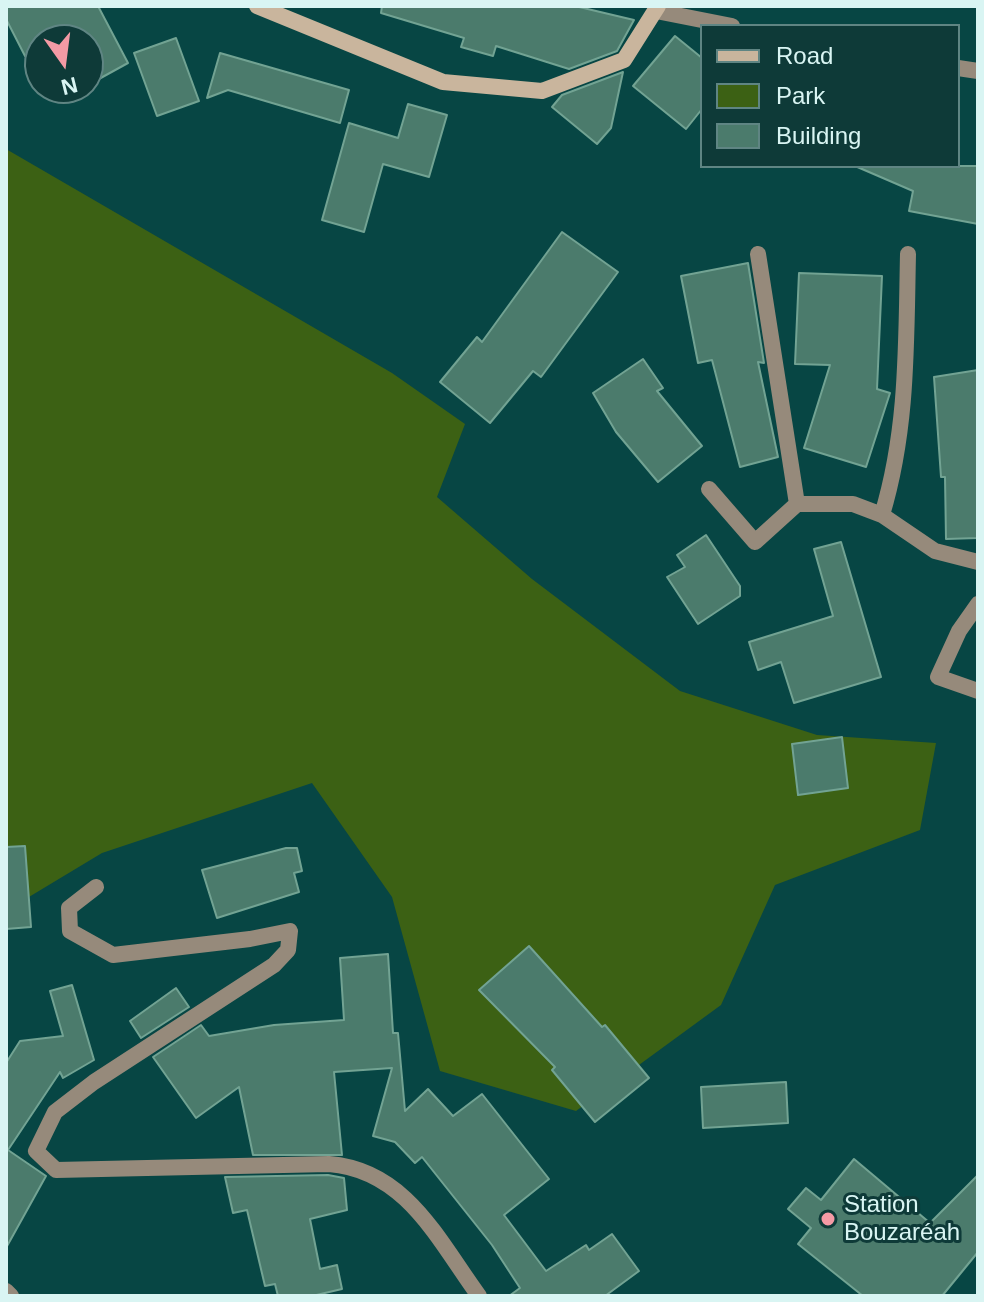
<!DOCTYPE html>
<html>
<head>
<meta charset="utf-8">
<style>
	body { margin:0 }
	#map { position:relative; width:984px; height:1302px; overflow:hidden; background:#074644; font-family:Arial,sans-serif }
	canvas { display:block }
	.frame { position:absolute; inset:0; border:8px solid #d9f5f3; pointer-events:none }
	.legend { position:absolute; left:700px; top:24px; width:260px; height:144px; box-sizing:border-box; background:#0e3a38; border:2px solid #5f8583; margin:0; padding:10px 14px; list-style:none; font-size:24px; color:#d9f5f3 }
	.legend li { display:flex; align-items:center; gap:16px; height:40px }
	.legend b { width:40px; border:2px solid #5f8583 }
	.north { position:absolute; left:24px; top:24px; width:80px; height:80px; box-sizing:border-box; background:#0e3a38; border:2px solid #5f8583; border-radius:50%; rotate:166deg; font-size:22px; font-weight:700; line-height:32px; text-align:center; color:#d9f5f3 }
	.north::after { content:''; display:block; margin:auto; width:28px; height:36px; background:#f49aa5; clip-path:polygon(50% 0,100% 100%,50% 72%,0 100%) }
</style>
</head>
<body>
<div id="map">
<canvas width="984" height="1302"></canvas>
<div class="frame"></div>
<ul class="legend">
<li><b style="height:10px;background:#c9b59d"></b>Road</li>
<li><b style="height:22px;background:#3c6114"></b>Park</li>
<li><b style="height:22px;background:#4b7b6c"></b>Building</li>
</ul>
<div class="north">N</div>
</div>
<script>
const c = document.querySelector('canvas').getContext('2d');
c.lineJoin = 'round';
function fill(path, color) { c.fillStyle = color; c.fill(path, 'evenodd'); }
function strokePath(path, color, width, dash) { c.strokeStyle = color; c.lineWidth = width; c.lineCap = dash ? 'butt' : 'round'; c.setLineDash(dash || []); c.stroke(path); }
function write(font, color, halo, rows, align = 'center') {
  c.font = font + ' Arial,sans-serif'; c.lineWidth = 6; c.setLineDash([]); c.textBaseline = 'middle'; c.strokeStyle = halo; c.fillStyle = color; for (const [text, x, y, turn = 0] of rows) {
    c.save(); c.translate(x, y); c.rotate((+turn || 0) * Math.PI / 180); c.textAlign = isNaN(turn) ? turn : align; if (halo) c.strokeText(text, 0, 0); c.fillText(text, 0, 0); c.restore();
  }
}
const green = new Path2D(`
	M6 149 392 373 465 424 437 497 532 579 680 691 817 735 936 743 920 830 775 885 721 1005 576 1111 440 1071 392 897 312 783 102 853 9 909 6 918Z`);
const building = new Path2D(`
	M6 6H98L128 63 88 85V40H40V48L25 56 6 19Z
	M382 6H575L634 20 617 51 569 69 496 46 493 56 461 47 464 38 381 13Z
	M675 36 702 58V109L686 129 633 86Z
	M176 38 199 101 157 116 134 53Z
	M220 53 349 90 340 123 228 90 207 98Z
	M623 72 611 128 597 144 552 107 562 95Z
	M408 104 447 115 429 177 383 164 364 232 322 220 349 123 398 138Z
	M855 166H978V224L909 211 913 191Z
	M562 232 618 272 541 377 533 371 490 423 440 382 477 337 482 342Z
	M748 263 764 363 758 362 778 457 740 467 712 360 698 363 681 276Z
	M799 273 882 276 877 389 890 393 866 467 804 448 830 365 795 364Z
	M643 359 663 388 657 391 702 446 658 482 616 432 593 393Z
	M978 370V538L946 539 945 477H941L934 377Z
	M706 535 740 586V596L698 624 667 577 685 567 677 555Z
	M841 542 881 677 794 703 781 662 758 670 749 642 833 616 814 549Z
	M842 737 848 788 798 795 792 744Z
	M25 846 31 927 6 929V847Z
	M286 848H297L302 871 294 873 299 892 217 918 202 870Z
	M529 946 602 1027 605 1025 649 1078 595 1122 552 1070 555 1067 479 990Z
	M388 954 393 1033H398L405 1111 428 1089 453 1116 482 1094 549 1179 504 1215 546 1271 586 1245 589 1250 612 1234 639 1271 605 1296H509L520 1288 492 1245 422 1157 415 1163 395 1142 373 1136 392 1068 334 1072 342 1155H253L239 1087 196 1118 153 1057 201 1025 209 1036 274 1025 344 1020 340 958Z
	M72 985 94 1060 63 1078 60 1072 8 1150 46 1176 6 1248V1063L20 1041 63 1036 50 991Z
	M176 988 189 1007 141 1038 130 1021Z
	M786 1082 788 1123 703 1128 701 1087Z
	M854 1159 930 1223 978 1175V1252L942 1296H863L798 1244 811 1228 788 1209 806 1188 821 1200Z
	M328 1175 344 1178 347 1210 310 1219 320 1269 337 1265 342 1289 312 1296H278L275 1284 265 1286 247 1210 233 1213 225 1177Z`);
const street = new Path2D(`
	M656 11 732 26
	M958 68 978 71
	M758 254 797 504
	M709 489 755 542 797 504H853L882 515 935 551 978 562
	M882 515C908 429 906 344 908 254
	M978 604 959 631 938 677 978 691
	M96 887 69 908 70 931 113 955 250 939 290 931 288 950 274 965 94 1082 55 1112 36 1151 56 1170 329 1164C406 1170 438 1240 479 1296
	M6 1291 11 1296`);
const secondary = new Path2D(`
	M257 6 443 82 542 91 624 60 658 6`);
const markers = [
	[828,1219,8,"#f49aa5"]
];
const poiNames = [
	["Station",844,1205],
	["Bouzaréah",844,1233]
];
fill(green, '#3c6114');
fill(building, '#4b7b6c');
strokePath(building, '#72a393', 2);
strokePath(street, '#968a7b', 16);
strokePath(secondary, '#c9b59d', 16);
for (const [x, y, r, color] of markers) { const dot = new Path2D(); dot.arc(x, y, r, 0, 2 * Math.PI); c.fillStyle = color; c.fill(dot); strokePath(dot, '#0e3a38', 3); }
write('24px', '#d9f5f3', '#0e3a38', poiNames, 'left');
</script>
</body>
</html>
